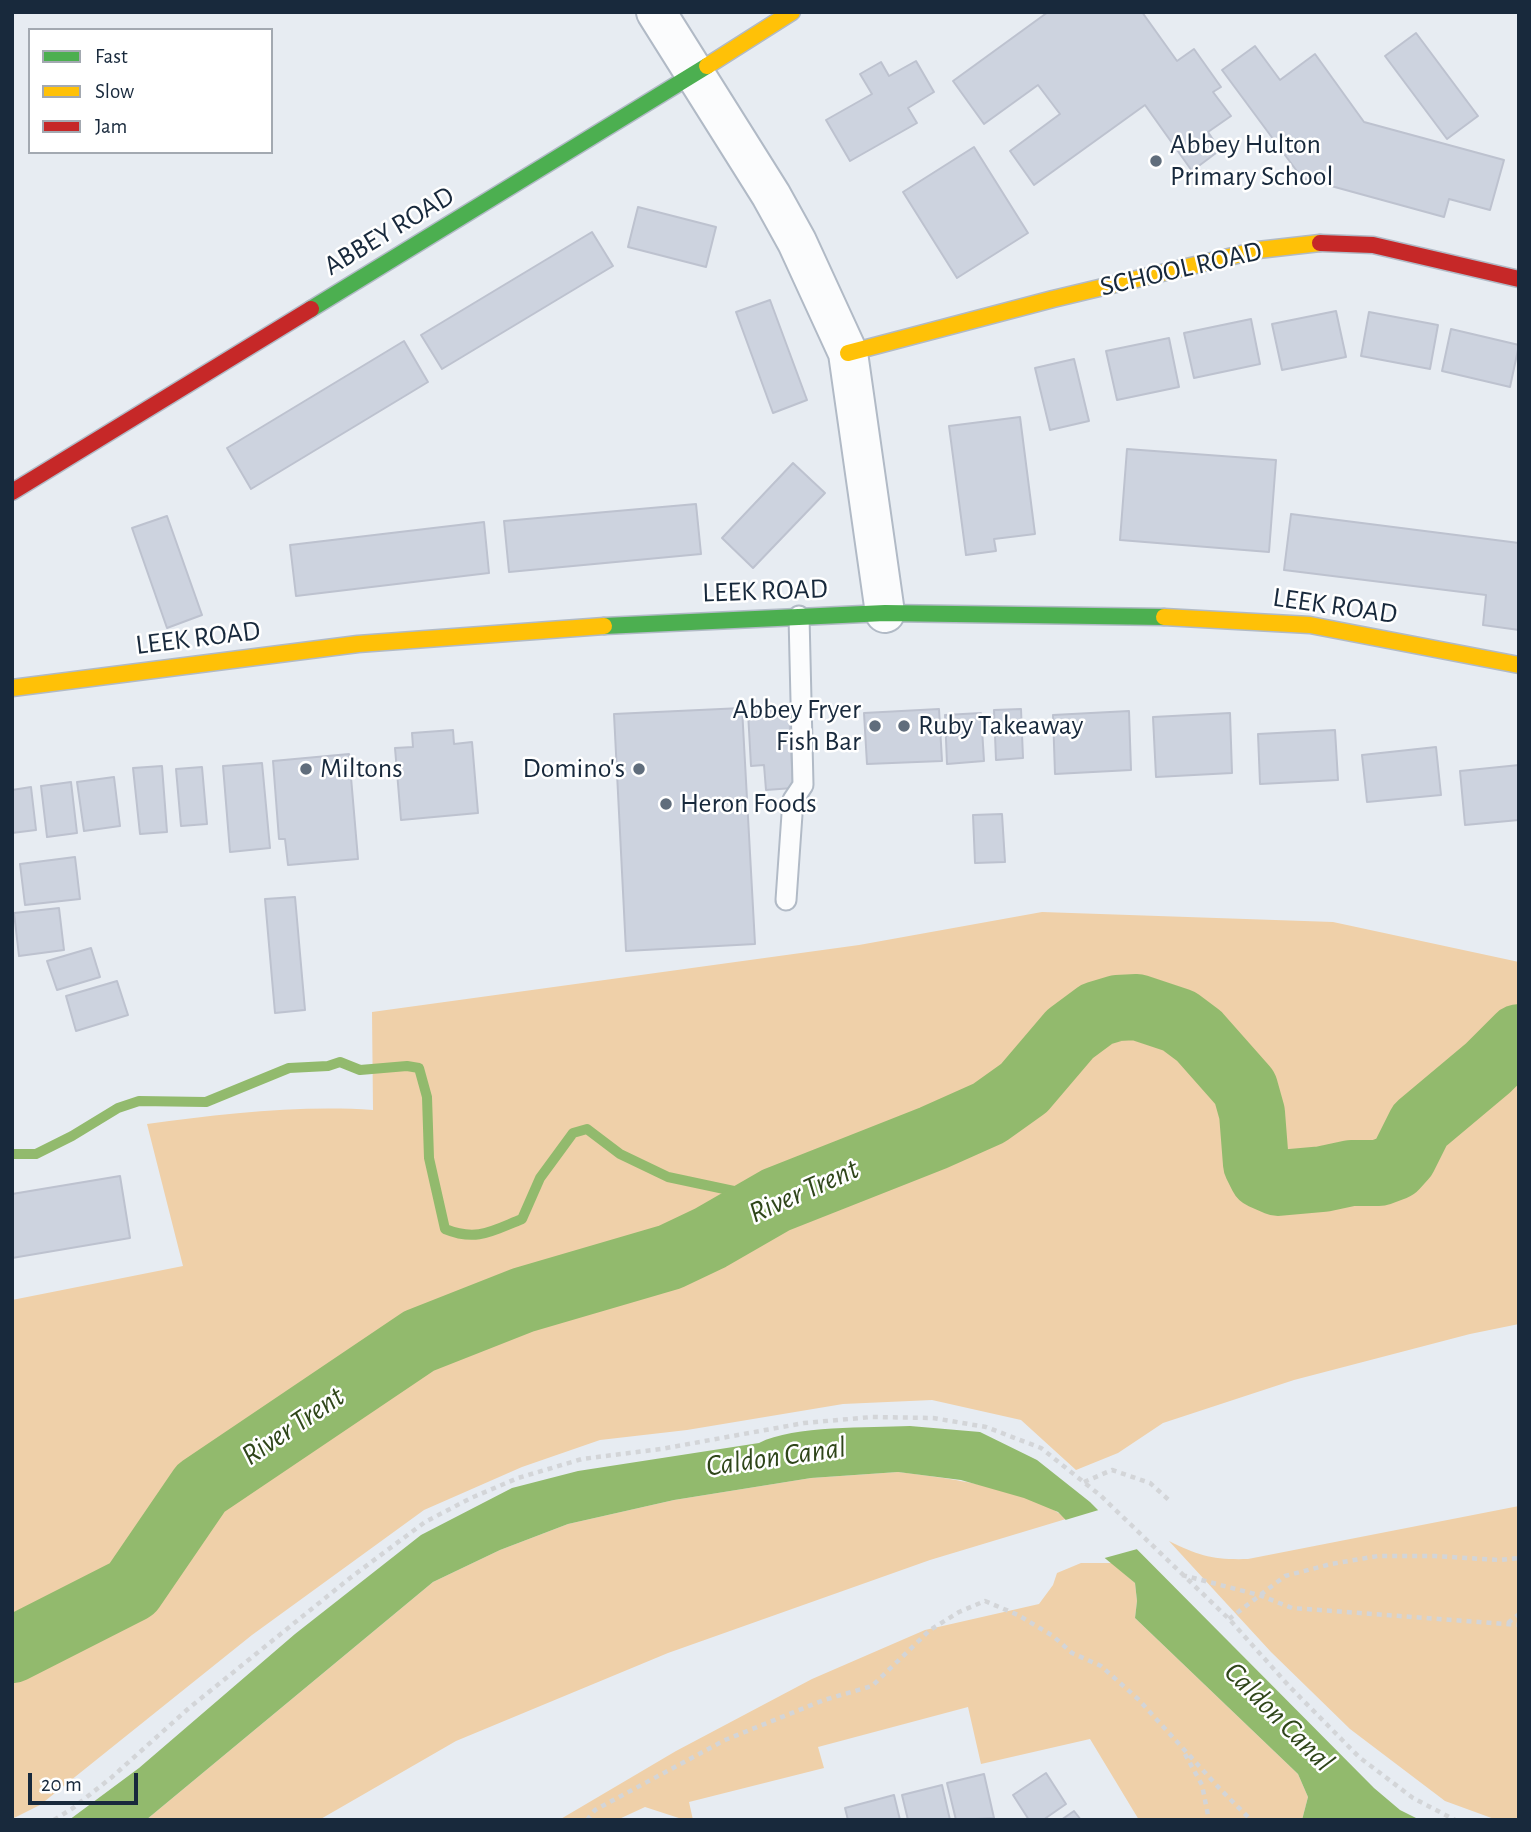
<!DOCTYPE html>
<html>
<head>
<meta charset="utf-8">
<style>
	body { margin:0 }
	#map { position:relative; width:1531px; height:1832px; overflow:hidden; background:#e7ecf2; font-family:"Alegreya Sans",sans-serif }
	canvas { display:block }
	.frame { position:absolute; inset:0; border:14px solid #18293c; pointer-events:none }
	.legend { position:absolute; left:28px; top:28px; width:245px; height:126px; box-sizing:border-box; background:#fff; border:2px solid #a3a9b1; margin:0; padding:9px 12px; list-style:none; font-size:21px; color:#18293c }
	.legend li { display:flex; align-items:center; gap:14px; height:35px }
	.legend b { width:35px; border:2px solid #a3a9b1 }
	.scale { position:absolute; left:28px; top:1773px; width:110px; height:32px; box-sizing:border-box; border:4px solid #18293c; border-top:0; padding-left:9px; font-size:21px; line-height:24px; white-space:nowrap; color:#18293c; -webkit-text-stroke:5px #fff; paint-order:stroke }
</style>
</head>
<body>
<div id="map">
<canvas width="1531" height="1832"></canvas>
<div class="frame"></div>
<ul class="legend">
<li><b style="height:9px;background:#4caf50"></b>Fast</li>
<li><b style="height:9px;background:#ffc107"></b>Slow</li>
<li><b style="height:9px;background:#c62828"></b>Jam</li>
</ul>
<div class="scale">20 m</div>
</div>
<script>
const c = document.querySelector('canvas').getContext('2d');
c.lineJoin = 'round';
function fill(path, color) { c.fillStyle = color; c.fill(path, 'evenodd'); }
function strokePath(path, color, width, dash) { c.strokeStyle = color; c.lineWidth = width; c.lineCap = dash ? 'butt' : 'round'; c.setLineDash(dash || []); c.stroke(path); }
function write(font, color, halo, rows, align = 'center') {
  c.font = font + ' "Alegreya Sans",sans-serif'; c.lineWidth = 5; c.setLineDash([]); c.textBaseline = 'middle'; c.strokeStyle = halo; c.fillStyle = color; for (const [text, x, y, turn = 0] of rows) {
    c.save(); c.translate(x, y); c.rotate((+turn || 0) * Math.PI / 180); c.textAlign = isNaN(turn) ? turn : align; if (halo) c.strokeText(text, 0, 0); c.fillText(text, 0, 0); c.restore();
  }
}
const green = new Path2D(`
	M1042 912 1333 922 1519 962V1324L1470 1334 1294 1380 1163 1423 1118 1453 1076 1470 1021 1420 932 1400 843 1404 687 1430 600 1440 522 1467 424 1510 252 1635 40 1805 12 1819V1300L183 1266 147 1124C220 1114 300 1105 373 1110L372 1012 859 945Z
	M898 1472C941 1477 1035 1489 1066 1519L930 1560 668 1653 456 1741 319 1820H146L433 1582 500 1550 568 1524 674 1500 811 1478Z
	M1519 1506V1820H1497L1445 1801 1350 1729 1271 1652 1169 1541C1199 1556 1214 1560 1248 1559Z
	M1081 1563H1112L1135 1583 1137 1601 1135 1618 1298 1774 1308 1797 1302 1820H1139L1090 1739 981 1764 968 1707 818 1747 824 1768 689 1802 693 1820H685L645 1807 617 1820H559L676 1751 812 1679 925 1630 1039 1604 1053 1585 1057 1573Z`);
const water = new Path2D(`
	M910 1426 980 1432 1037 1460 1090 1502 1374 1788 1400 1810 1420 1820H1302L1308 1797 1298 1774 1135 1618 1137 1601 1135 1583 1095 1550 1058 1512 1024 1498 961 1480 898 1472 811 1478 674 1500 568 1524 500 1550 433 1582 146 1820H69L139 1768 295 1634 421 1535 512 1488 578 1471 759 1443C794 1425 869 1428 910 1426Z`);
const pier = new Path2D(`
	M1102 1509 1130 1536 1141 1548 1101 1559 1062 1521Z`);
const stream = new Path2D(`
	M12 1154H36L72 1136 118 1108 139 1101 206 1102 289 1068 328 1066 340 1062 360 1070 407 1066 419 1068 427 1097 429 1158 445 1229C477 1242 492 1231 522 1219L540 1178 573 1133 587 1129 620 1154 668 1177 776 1200`);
const river = new Path2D(`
	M12 1650 132 1589 201 1488 419 1341 523 1300 670 1257 710 1238 776 1200 933 1138 989 1113 1024 1088 1070 1034 1097 1014 1117 1008 1137 1007 1179 1021 1199 1036 1245 1088 1252 1113 1256 1164 1262 1176 1278 1183 1323 1179 1351 1173H1379L1395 1167 1404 1157 1420 1125 1488 1068 1519 1037`);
const building = new Path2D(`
	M1048 12H1142L1177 61 1194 49 1221 87 1213 92 1231 116 1208 132 1220 150 1192 171 1145 105 1034 185 1010 151 1060 114 1038 85 984 124 953 81Z
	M1416 33 1478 116 1447 139 1385 56Z
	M1255 46 1280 80 1315 54 1364 122 1504 160 1490 210 1449 199 1444 217 1302 178 1222 70Z
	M916 61 934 92 908 108 917 123 850 161 826 120 872 94 860 74 881 62 889 76Z
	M974 147 1028 233 957 278 903 192Z
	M638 207 716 227 706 267 628 247Z
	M592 232 613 266 442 369 421 335Z
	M770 300 807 400 773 413 736 312Z
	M1336 311 1346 357 1282 370 1272 324Z
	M1369 312 1438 325 1430 369 1361 356Z
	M1251 319 1260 364 1194 378 1184 333Z
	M1451 329 1519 345 1510 387 1442 371Z
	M1169 338 1179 387 1117 400 1106 351Z
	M404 341 428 382 251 489 227 448Z
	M1074 359 1089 421 1050 430 1035 368Z
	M1020 417 1035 534 994 539 996 551 966 555 949 426Z
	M1127 449 1276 460 1269 552 1120 540Z
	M793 463 825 493 753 568 722 538Z
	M696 504 701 554 509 572 504 521Z
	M1291 514 1519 543V630L1483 625 1486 595 1284 570Z
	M167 516 202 615 167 628 132 528Z
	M484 522 489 573 296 596 290 545Z
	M742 708 755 944 626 951 614 714Z
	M939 709 942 761 867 764 864 713Z
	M1021 709 1023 758 996 760 994 710Z
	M789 710 793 788 766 790 764 765 751 766 748 712Z
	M1129 711 1131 770 1055 774 1053 715Z
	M981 713 984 761 947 764 945 715Z
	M1230 713 1232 773 1156 777 1153 717Z
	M453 730 454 744 472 742 478 813 401 820 395 748 413 747 412 733Z
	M1335 730 1338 780 1260 784 1258 734Z
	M1436 747 1441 795 1367 802 1362 755Z
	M349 754 358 859 288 865 285 839H279L273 761Z
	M262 763 270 848 230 852 223 766Z
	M1519 765V820L1465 825 1460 771Z
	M162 766 167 832 140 834 133 768Z
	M202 767 207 824 181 826 176 769Z
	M114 777 120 826 84 831 77 782Z
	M71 782 77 833 47 837 41 786Z
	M31 787 36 830 12 833V790Z
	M1002 814 1005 862 975 863 973 815Z
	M75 857 80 899 25 905 20 864Z
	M295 897 305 1010 275 1013 265 899Z
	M59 908 64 950 19 956 14 913Z
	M91 948 100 977 57 990 47 961Z
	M117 981 128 1015 76 1031 66 996Z
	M120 1176 130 1238 12 1258V1194Z
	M1046 1773 1066 1804 1043 1820H1029L1013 1795Z
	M984 1774 994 1818 956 1820 947 1783Z
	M942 1785 950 1820H908L902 1795Z
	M894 1795 900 1820H848L845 1808Z
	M1074 1811 1081 1820H1061Z`);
const path = new Path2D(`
	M1084 1482 1112 1470 1150 1483 1171 1502
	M1182 1575 1259 1595 1292 1608 1519 1625
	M1229 1619 1285 1576 1331 1564 1378 1556H1435L1499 1560 1519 1558
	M1508 1623 1519 1614
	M1185 1754 1202 1785 1209 1820
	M54 1820 73 1808 112 1777 189 1708 350 1578 425 1522 471 1498 518 1478 582 1459 661 1449 804 1423 872 1417 933 1418 986 1427 1041 1448 1101 1496 1229 1619 1289 1686 1359 1757 1413 1798 1455 1820
	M587 1820 595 1810 725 1740 824 1700 872 1686 930 1630 959 1612 985 1601 1018 1615 1053 1636 1072 1653 1101 1666 1138 1699 1220 1789 1251 1820`);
const lane = new Path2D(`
	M786 900 793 800 803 785 799 616`);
const street = new Path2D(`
	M656 12 771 195 797 242 848 353 885 613`);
const fast = new Path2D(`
	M311 309 707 66
	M604 626 885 613 1164 617`);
const slow = new Path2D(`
	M707 66 792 12
	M848 353 1053 299 1258 250 1320 243
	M1164 617 1310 625 1519 665
	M12 688 358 644 604 626`);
const jam = new Path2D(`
	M1320 243 1373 245 1519 279
	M12 492 311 309`);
const markers = [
	[1156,161,7,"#606d7c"],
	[875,726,7,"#606d7c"],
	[904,726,7,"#606d7c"],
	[306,769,7,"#606d7c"],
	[639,769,7,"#606d7c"],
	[666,804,7,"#606d7c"]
];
const poiNames = [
	["Abbey Hulton",1170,145],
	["Primary School",1170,177],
	["Abbey Fryer",861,710,"right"],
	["Fish Bar",861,742,"right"],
	["Ruby Takeaway",918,726],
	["Miltons",320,769],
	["Domino's",625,769,"right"],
	["Heron Foods",680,804]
];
const streetNames = [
	["ABBEY ROAD",389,231,-31],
	["SCHOOL ROAD",1181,269,-13],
	["LEEK ROAD",765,591,-2],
	["LEEK ROAD",1335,606,8],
	["LEEK ROAD",198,638,-7]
];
const waterNames = [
	["River Trent",804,1191,-24],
	["River Trent",293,1426,-34],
	["Caldon Canal",776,1457,-8],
	["Caldon Canal",1279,1717,45]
];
fill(green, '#efd0a9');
fill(water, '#92ba6d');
fill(pier, '#e7ecf2');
strokePath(stream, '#92ba6d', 10);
strokePath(river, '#92ba6d', 66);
fill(building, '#cdd3df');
strokePath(building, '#bdc2cf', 2);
strokePath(lane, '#b1bac6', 23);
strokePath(street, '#b1bac6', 42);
strokePath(fast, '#b1bac6', 19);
strokePath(slow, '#b1bac6', 19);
strokePath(jam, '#b1bac6', 19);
strokePath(path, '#d3d5d8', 4.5, [5, 5]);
strokePath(lane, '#fbfcfd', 19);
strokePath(street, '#fbfcfd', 38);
strokePath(fast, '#4caf50', 16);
strokePath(slow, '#ffc107', 16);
strokePath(jam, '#c62828', 16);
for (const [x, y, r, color] of markers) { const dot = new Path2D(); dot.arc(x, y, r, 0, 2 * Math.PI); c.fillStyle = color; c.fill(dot); strokePath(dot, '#fff', 2.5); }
write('28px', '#18293c', '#fff', poiNames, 'left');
write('28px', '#18293c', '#fff', streetNames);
write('italic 30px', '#2f461a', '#fff', waterNames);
</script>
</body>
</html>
